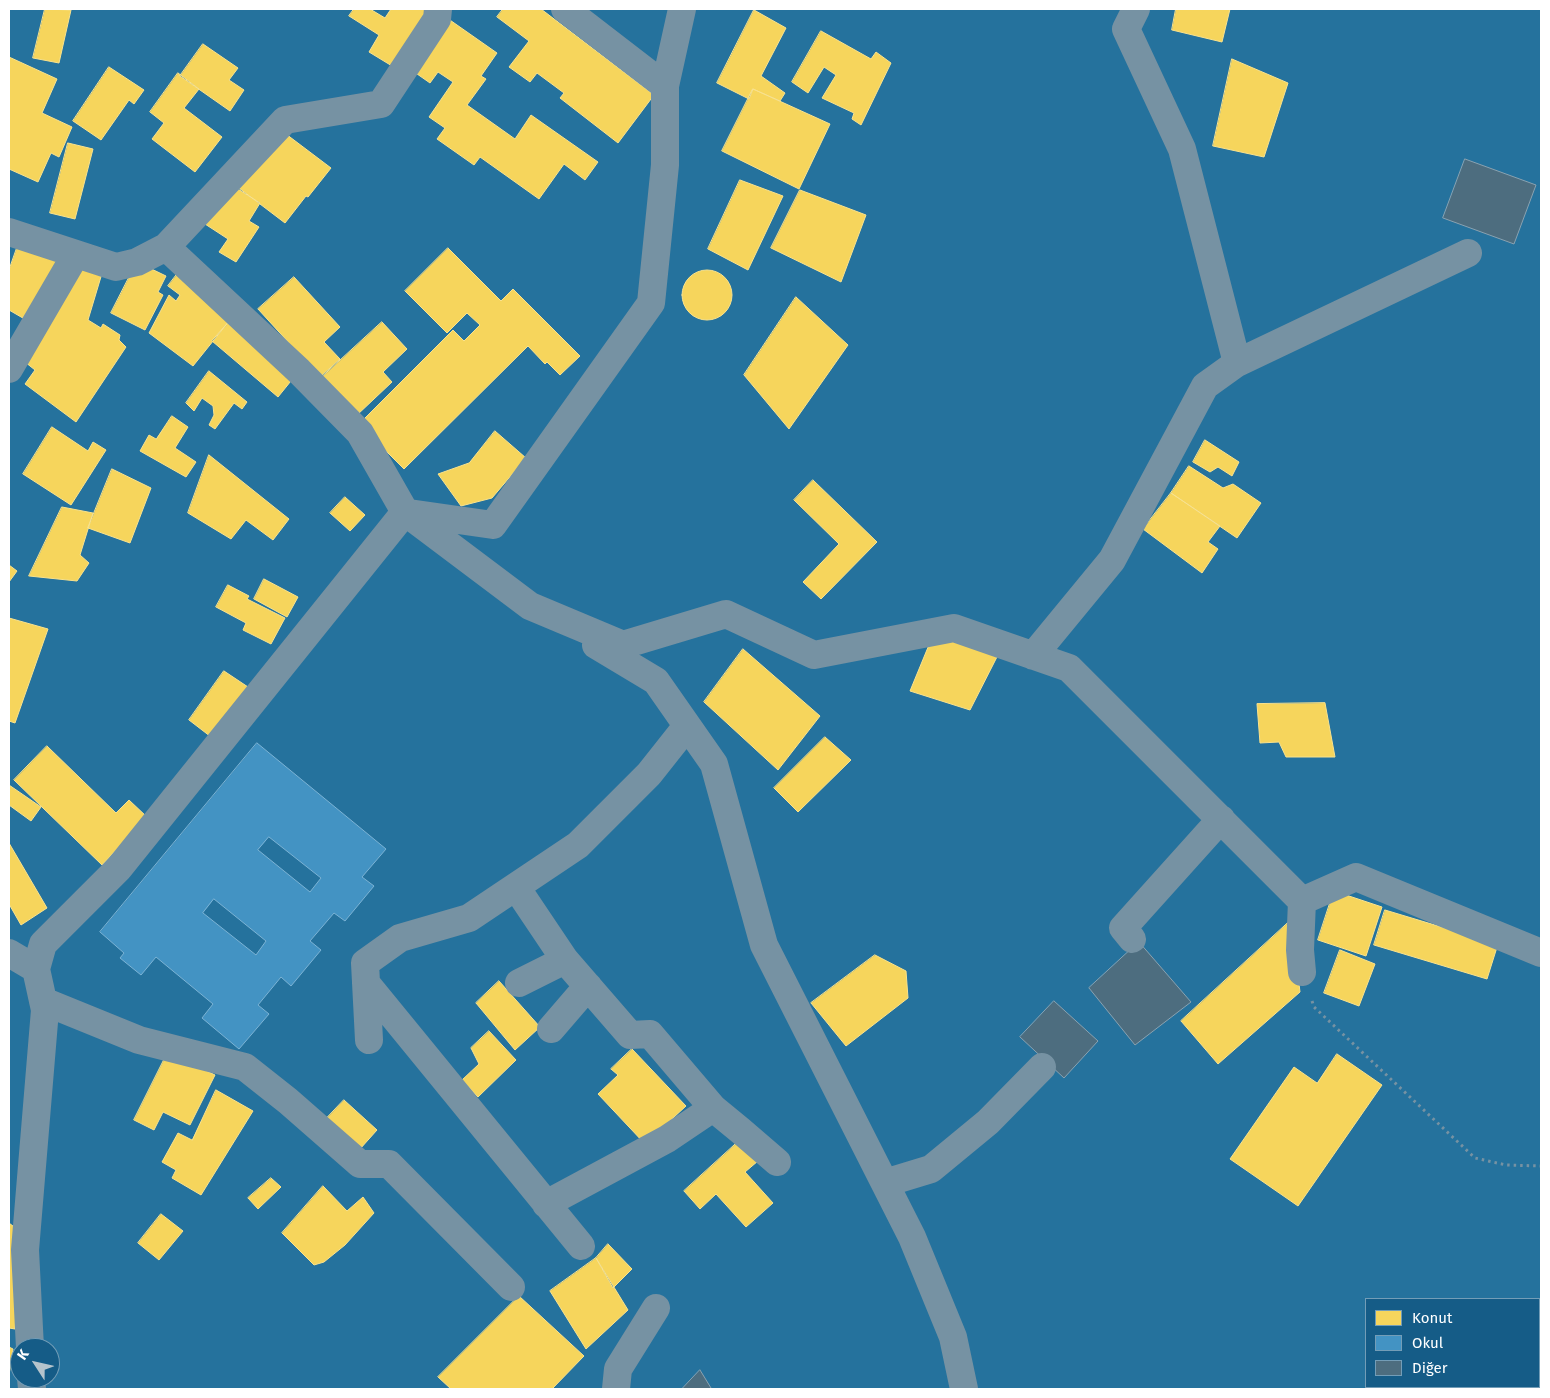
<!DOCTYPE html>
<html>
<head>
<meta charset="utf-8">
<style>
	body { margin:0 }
	#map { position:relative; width:1550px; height:1398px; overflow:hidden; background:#2f566d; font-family:"Fira Sans",sans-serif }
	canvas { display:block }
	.frame { position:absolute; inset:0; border:10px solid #fff; pointer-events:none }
	.legend { position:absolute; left:1365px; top:1298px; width:175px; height:90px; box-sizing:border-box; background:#155c87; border:1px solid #739db7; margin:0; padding:6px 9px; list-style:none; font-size:15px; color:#fff }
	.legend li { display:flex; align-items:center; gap:10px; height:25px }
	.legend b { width:25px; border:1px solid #739db7 }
	.north { position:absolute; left:10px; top:1338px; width:50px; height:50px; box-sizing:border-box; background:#155c87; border:1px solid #739db7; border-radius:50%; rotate:305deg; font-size:14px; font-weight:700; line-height:20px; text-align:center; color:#fff }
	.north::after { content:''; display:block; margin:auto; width:18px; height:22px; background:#b6c4cc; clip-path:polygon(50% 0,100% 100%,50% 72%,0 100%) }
</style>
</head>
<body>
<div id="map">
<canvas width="1550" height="1398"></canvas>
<div class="frame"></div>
<ul class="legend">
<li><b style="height:14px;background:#f6d55c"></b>Konut</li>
<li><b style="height:14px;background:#4393c3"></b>Okul</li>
<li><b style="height:14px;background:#4d6d7f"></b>Diğer</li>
</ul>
<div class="north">K</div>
</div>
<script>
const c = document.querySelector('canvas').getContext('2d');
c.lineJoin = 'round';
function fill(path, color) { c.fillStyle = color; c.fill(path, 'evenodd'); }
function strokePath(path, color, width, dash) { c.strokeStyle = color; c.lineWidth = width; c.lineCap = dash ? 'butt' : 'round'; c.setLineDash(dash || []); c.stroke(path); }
const green = new Path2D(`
	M9 9H1541V1389H9ZM1366 1299H1539V1387H1366ZM20 1348H50V1378H20Z`);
const homes = new Path2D(`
	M45 9 71 10 59 63 33 58Z
	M354 9H370L385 18 391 9H435L397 69 369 52 379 35 349 16Z
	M503 9H541L654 95 618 143 560 98 564 93 537 73 530 82 509 67 529 41 497 17Z
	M1176 9H1230L1222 42 1172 30Z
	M754 10 786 28 761 76 785 93 780 101 753 89 749 99 717 83Z
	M447 18 497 53 481 76 486 79 467 105 515 139 531 115 598 162 585 180 564 164 539 199 480 157 474 165 437 139 445 128 429 117 453 82 438 72 430 83 410 69Z
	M821 31 871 59 876 52 891 63 861 125 852 119 854 113 822 98 836 75 824 67 808 93 792 82Z
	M203 44 238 68 229 80 244 90 230 111 180 76Z
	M9 57 57 79 42 113 72 127 59 157 51 153 38 182 9 169Z
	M1232 59 1288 83 1264 157 1213 146Z
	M109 67 144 90 134 104 129 100 101 140 73 121Z
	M178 73 199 89 184 108 222 137 195 172 152 139 164 123 150 112Z
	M753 89 830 124 799 189 722 151Z
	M278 128 331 168 308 197 306 196 285 223 235 185Z
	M68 143 93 149 75 219 50 213Z
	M740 180 783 196 748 270 708 249Z
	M230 184 260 203 249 221 259 227 236 262 219 252 228 239 205 224Z
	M800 190 866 215 841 282 771 248Z
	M17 248 63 262 28 321 9 310V270Z
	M448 248 501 301 513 289 580 356 560 375 547 362 545 364 528 346 404 469 359 424 453 330 464 341 480 325 467 313 447 333 405 291Z
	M77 259 103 270 88 320 101 328 103 324 120 335 119 340 126 347 76 422 25 384 35 370 20 358Z
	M137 262 166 276 158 292 163 295 145 330 111 313Z
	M682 295a25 25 0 1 1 50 0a25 25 0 1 1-50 0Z
	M178 273 234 315 193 366 149 333 169 295 176 301 180 295 168 286Z
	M294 277 340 327 324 342 340 359 320 377 258 309Z
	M796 297 848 345 789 429 744 375Z
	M238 312 299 371 278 397 212 341Z
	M382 322 407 349 383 372 392 382 356 416 321 378Z
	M209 371 247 402 242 409 234 403 215 429 209 425 214 415 213 406 202 398 194 411 186 403Z
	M172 416 188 427 175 448 196 462 186 477 140 451 149 435 156 439Z
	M52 427 88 451 93 442 106 450 71 505 23 474Z
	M495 431 526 458 492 498 461 506 438 474 469 463Z
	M1205 440 1239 462 1232 476 1218 467 1210 472 1193 462Z
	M209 455 289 519 273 540 246 520 231 539 188 513Z
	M1189 466 1223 488 1233 484 1261 503 1237 538 1171 493Z
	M112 469 151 488 130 543 88 528Z
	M813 480 877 542 821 599 803 582 839 544 794 500Z
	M1171 493 1220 526 1208 542 1218 549 1202 573 1143 529Z
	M345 497 365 515 350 531 330 513Z
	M62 507 93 513 80 555 89 563 77 581 29 576Z
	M9 565 17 571 9 582Z
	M264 579 298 597 287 617 254 599Z
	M228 585 249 596 247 599 285 618 271 644 243 630 246 623 216 607Z
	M9 618 48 629 15 723 9 721Z
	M952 633 1000 651 970 710 910 691 931 640Z
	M743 649 820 716 778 770 704 702Z
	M224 671 251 689 215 740 189 720Z
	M1325 703 1335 757H1286L1279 742 1260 743 1257 704Z
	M825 737 851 760 798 812 774 788Z
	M47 746 116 813 129 800 147 817 102 865 14 780Z
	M9 785 41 807 31 821 9 805Z
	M9 843 47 908 21 925 9 904Z
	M1334 891 1382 907 1366 956 1318 940Z
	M1385 910 1498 944 1487 979 1374 945Z
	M1291 920 1300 992 1218 1064 1181 1021Z
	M1340 950 1375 964 1359 1006 1324 993Z
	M875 955 906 971 908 998 846 1046 811 1003Z
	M499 981 540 1027 515 1050 476 1003Z
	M489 1031 516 1060 478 1097 462 1080 479 1064 471 1048Z
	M632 1049 686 1106 645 1144 598 1094 618 1075 611 1069Z
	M168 1052 215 1075 190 1125 163 1112 154 1130 134 1120Z
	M1337 1054 1382 1085 1298 1206 1230 1159 1294 1067 1317 1083Z
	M216 1090 253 1111 201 1195 172 1178 176 1170 162 1162 178 1133 192 1140Z
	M344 1100 377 1130 360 1149 326 1119Z
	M739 1141 758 1161 745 1172 773 1203 746 1227 716 1194 700 1209 684 1191Z
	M271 1178 281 1187 258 1209 248 1198Z
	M323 1186 347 1211 363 1197 374 1213 345 1245 324 1262 314 1265 282 1233Z
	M161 1214 183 1231 159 1260 138 1243Z
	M9 1223 22 1233 15 1329 9 1328Z
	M608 1244 632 1269 613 1288 596 1258Z
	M596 1258 628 1310 586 1349 550 1291Z
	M519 1296 584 1356 552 1389H451L438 1377Z
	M9 1347 13 1349 9 1375Z`);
const schools = new Path2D(`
	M257 743 386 849 362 877 374 886 345 921 334 913 310 941 321 950 291 986 281 977 258 1005 269 1014 239 1049 202 1018 213 1004 156 957 141 975 120 958 124 953 100 932ZM269 837 321 878 310 892 258 850ZM214 899 266 941 256 955 203 913Z`);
const building = new Path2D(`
	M1465 159 1536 185 1514 244 1443 218Z
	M1139 942 1191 1002 1135 1045 1089 988Z
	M1054 1001 1098 1041 1064 1078 1020 1037Z
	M700 1370 711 1388 710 1389H682Z`);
const path = new Path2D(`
	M1312 1001 1314 1007 1475 1158 1506 1165 1541 1166`);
const minor = new Path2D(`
	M565 9 665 86
	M1136 9 1126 29 1182 149 1237 363 1468 253
	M9 232 116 267 137 262 166 247 285 120 381 104 437 19 438 9
	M9 369 76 254
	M405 512 530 606 623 645 726 614 814 655 954 628 1069 668 1302 901 1300 950 1302 972
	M409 513 493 525 651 303 665 165V86L682 9
	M596 645 656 681 714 764 764 945 912 1237 953 1337 964 1389
	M1033 656 1112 560 1205 386 1237 363
	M516 887 565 960 519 983
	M1302 901 1356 877 1541 953
	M1132 939 1123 928 1221 819
	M9 953 36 969
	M565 960 630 1035 650 1034 713 1108 741 1131 777 1162
	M366 983 581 1246
	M43 1001 139 1040 245 1067 288 1101 360 1164H389L511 1287
	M551 1029 588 986
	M369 1040 365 963 400 938 469 918 578 845 649 774 687 726
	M885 1183 931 1169 988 1122 1042 1067
	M546 1204 667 1139 713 1108
	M30 1348 25 1250 45 1010 36 969 43 944 119 868 405 512 360 433 299 371 166 247
	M31 1378 32 1389
	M616 1389 618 1369 656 1308`);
fill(green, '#25729d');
fill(homes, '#f6d55c');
strokePath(homes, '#f9e28d', 1);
fill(schools, '#4393c3');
strokePath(schools, '#7bb3d5', 1);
fill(building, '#4d6d7f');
strokePath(building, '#89a2b1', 1);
strokePath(path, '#7692a3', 3, [2.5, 4]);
strokePath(minor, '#7692a3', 28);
</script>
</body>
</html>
